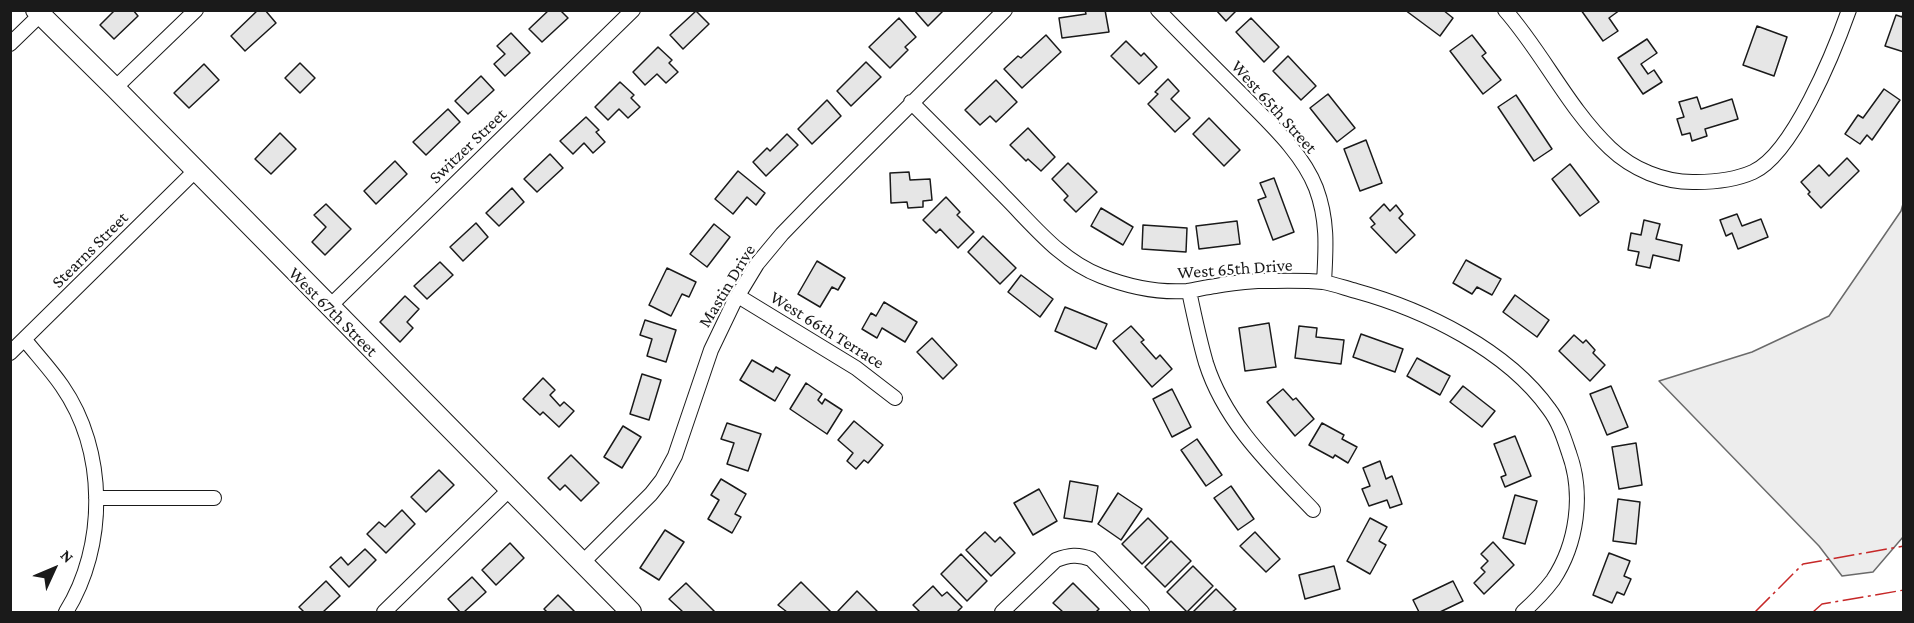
<!DOCTYPE html>
<html>
<head>
<meta charset="utf-8">
<style>
	body { margin:0 }
	#map { position:relative; width:1914px; height:623px; overflow:hidden; background:#fff; font-family:"Crimson Pro",serif }
	canvas { display:block }
	.frame { position:absolute; inset:0; border:12px solid #1a1a1a; pointer-events:none }
	.north { position:absolute; left:24px; top:539px; width:60px; height:60px; -webkit-text-stroke:4px #fff; paint-order:stroke; rotate:46deg; font-size:16px; font-weight:700; line-height:24px; text-align:center; color:#1a1a1a }
	.north::after { content:''; display:block; margin:auto; width:21px; height:27px; background:#1a1a1a; clip-path:polygon(50% 0,100% 100%,50% 72%,0 100%) }
</style>
</head>
<body>
<div id="map">
<canvas width="1914" height="623"></canvas>
<div class="frame"></div>
<div class="north">N</div>
</div>
<script>
const c = document.querySelector('canvas').getContext('2d');
c.lineJoin = 'round';
function fill(path, color) { c.fillStyle = color; c.fill(path, 'evenodd'); }
function strokePath(path, color, width, dash) { c.strokeStyle = color; c.lineWidth = width; c.lineCap = dash ? 'butt' : 'round'; c.setLineDash(dash || []); c.stroke(path); }
function write(font, color, halo, rows, align = 'center') {
  c.font = font + ' "Crimson Pro",serif'; c.lineWidth = 4.5; c.setLineDash([]); c.textBaseline = 'middle'; c.strokeStyle = halo; c.fillStyle = color; for (const [text, x, y, turn = 0] of rows) {
    c.save(); c.translate(x, y); c.rotate((+turn || 0) * Math.PI / 180); c.textAlign = isNaN(turn) ? turn : align; if (halo) c.strokeText(text, 0, 0); c.fillText(text, 0, 0); c.restore();
  }
}
const green = new Path2D(`
	M1903 204V537L1873 572 1842 576 1819 546 1659 381 1752 352 1829 316 1901 211Z`);
const building = new Path2D(`
	M115 10H133L138 16 114 39 100 25Z
	M258 10H265L276 23 245 51 231 36Z
	M549 10H560L568 18 542 42 529 29Z
	M914 10H944L928 26Z
	M1085 10H1105L1109 32 1062 38 1059 18 1086 14Z
	M1216 10H1237L1226 21Z
	M1405 10H1443L1453 18 1440 36Z
	M1581 10H1620L1609 18 1618 31 1603 41Z
	M696 11 709 24 683 49 670 35Z
	M1904 11V52L1885 46 1896 15 1902 17Z
	M899 18 916 37 905 47 908 50 890 68 869 47Z
	M1251 18 1279 47 1264 62 1236 32Z
	M1757 26 1787 37 1774 76 1743 65Z
	M511 33 530 53 505 76 494 64 505 54 497 46Z
	M1046 35 1061 52 1022 88 1004 69 1018 56 1021 58Z
	M1472 35 1486 53 1482 56 1501 80 1483 94 1450 51Z
	M1647 39 1657 53 1641 64 1648 74 1654 70 1662 82 1643 94 1618 58Z
	M1126 41 1141 56 1144 53 1157 67 1139 84 1111 56Z
	M658 47 672 60 669 63 678 72 666 83 657 74 645 85 633 72Z
	M1288 56 1316 86 1301 100 1273 71Z
	M866 62 881 77 851 106 837 91Z
	M300 63 315 78 300 93 285 78Z
	M204 64 219 80 189 108 174 93Z
	M481 76 494 90 468 114 455 101Z
	M1168 79 1179 91 1171 99 1190 118 1175 132 1148 104 1158 94 1155 92Z
	M996 80 1017 102 996 122 990 116 980 125 965 110Z
	M620 82 634 95 631 98 640 107 628 118 619 109 608 120 595 107Z
	M1884 89 1900 100 1872 140 1867 135 1860 144 1845 134 1858 115 1863 118Z
	M1328 94 1355 128 1337 142 1310 108Z
	M1516 95 1552 149 1534 161 1498 107Z
	M1697 97 1701 109 1732 99 1738 119 1705 129 1707 136 1692 141 1690 133 1682 135 1677 119 1684 117 1679 102Z
	M827 100 841 116 812 144 798 129Z
	M448 109 460 122 426 155 413 142Z
	M586 117 599 130 596 132 605 142 593 153 584 143 573 154 560 141Z
	M1209 118 1240 150 1224 166 1193 134Z
	M1028 128 1055 157 1041 171 1028 159 1026 161 1010 145Z
	M280 133 296 149 271 174 255 159Z
	M787 134 798 145 766 176 753 162 767 148 770 151Z
	M1366 140 1382 183 1360 191 1344 149Z
	M550 154 563 168 537 192 524 179Z
	M1847 158 1859 171 1821 208 1808 194 1810 192 1801 182 1819 165 1829 176Z
	M395 161 407 174 376 204 364 191Z
	M1068 163 1097 192 1076 212 1064 200 1068 196 1052 179Z
	M1570 164 1599 202 1580 216 1552 179Z
	M738 171 765 193 756 205 747 197 733 214 715 199Z
	M909 172 910 180 930 179 932 200 923 201V207L908 208 907 202 891 203 890 173Z
	M1274 178 1294 232 1273 240 1258 200 1266 197 1260 183Z
	M512 188 524 202 499 226 486 213Z
	M946 197 960 212 957 215 974 232 958 248 940 229 936 233 923 220Z
	M326 204 351 229 325 255 312 242 326 227 314 215Z
	M1384 204 1390 211 1396 205 1403 214 1399 218 1415 235 1396 253 1371 227 1375 224 1370 218Z
	M1101 208 1133 227 1123 245 1091 226Z
	M1737 214 1742 226 1761 219 1768 237 1738 249 1732 233 1726 236 1720 220Z
	M1644 220 1660 224 1656 239 1682 245 1679 261 1653 255 1650 268 1636 265 1639 252 1628 250 1631 233 1641 235Z
	M1237 221 1240 244 1199 249 1196 226Z
	M476 223 488 237 463 261 450 247Z
	M714 224 730 237 707 267 690 254Z
	M1143 225 1187 228 1186 252 1142 249Z
	M983 236 1016 268 1000 284 968 252Z
	M1466 260 1501 279 1492 295 1477 287 1472 294 1453 283Z
	M817 261 845 278 838 290 832 287 820 307 798 294Z
	M440 262 453 275 427 299 414 286Z
	M667 268 696 282 689 297 682 294 671 316 649 305Z
	M1021 275 1053 299 1040 317 1008 292Z
	M1515 295 1549 320 1537 337 1503 312Z
	M405 296 419 309 407 322 413 328 400 342 380 322Z
	M884 302 917 322 905 342 882 328 877 338 862 329 871 313 876 316Z
	M1065 307 1107 324 1096 349 1055 331Z
	M645 320 676 330 666 362 647 356 652 339 640 335Z
	M1269 323 1276 367 1245 371 1239 328Z
	M1131 326 1144 340 1141 342 1156 359 1160 355 1172 369 1152 387 1113 341Z
	M1299 326 1317 328 1316 337 1344 340 1341 364 1295 358Z
	M1361 334 1403 349 1395 372 1353 357Z
	M1574 335 1583 343 1586 340 1595 350 1593 353 1605 365 1590 381 1559 351Z
	M932 338 957 365 943 379 917 352Z
	M1417 358 1450 376 1440 395 1407 376Z
	M752 360 773 372 776 367 790 375 775 401 740 380Z
	M642 374 661 380 649 420 630 414Z
	M543 378 555 390 550 395 560 406 564 402 574 411 559 427 543 412 540 415 523 399Z
	M806 383 822 394 818 400 822 404 825 399 842 410 827 434 790 409Z
	M1463 386 1495 411 1482 427 1450 402Z
	M1611 386 1628 427 1607 435 1590 394Z
	M1172 389 1191 427 1172 437 1153 399Z
	M1283 389 1293 400 1296 398 1314 419 1295 436 1267 402Z
	M854 421 883 445 868 463 864 460 856 469 847 461 853 453 838 440Z
	M727 423 761 434 748 471 727 464 734 443 721 439Z
	M1322 423 1344 435 1342 439 1357 447 1348 463 1335 455 1333 458 1309 445Z
	M623 426 641 437 622 468 604 457Z
	M1515 436 1531 476 1505 487 1501 477 1506 475 1494 444Z
	M1197 439 1222 475 1206 486 1181 450Z
	M1636 443 1642 485 1619 489 1612 447Z
	M571 455 599 483 581 501 565 485 560 490 548 478Z
	M1380 461 1386 479 1392 476 1402 504 1390 508 1387 500 1369 506 1362 489 1370 486 1363 468Z
	M439 470 454 485 426 512 411 497Z
	M721 479 746 494 735 514 741 517 732 533 708 519 719 500 711 495Z
	M1070 481 1098 486 1092 522 1064 518Z
	M1231 486 1254 519 1238 530 1214 498Z
	M1039 489 1057 521 1033 535 1014 503Z
	M1118 493 1142 509 1121 540 1098 524Z
	M1515 495 1537 501 1525 544 1503 538Z
	M1618 499 1640 502 1636 544 1613 541Z
	M402 510 415 524 386 553 367 534 379 522 385 527Z
	M1148 518 1168 538 1142 564 1122 544Z
	M1370 518 1387 527 1379 541 1386 545 1370 574 1347 561Z
	M665 530 684 542 659 580 640 568Z
	M985 532 995 542 1000 537 1015 553 991 576 966 550Z
	M1255 532 1280 559 1266 572 1240 546Z
	M1171 541 1191 561 1165 587 1145 567Z
	M1493 542 1514 565 1484 594 1474 583 1485 572 1481 568 1488 561 1481 554Z
	M510 543 524 558 496 585 482 570Z
	M365 549 376 560 349 587 330 567 341 557 348 565Z
	M1609 553 1630 561 1624 576 1631 579 1624 595 1617 592 1612 603 1593 595Z
	M961 554 987 581 967 601 941 574Z
	M1193 566 1213 586 1187 612 1167 592Z
	M1334 566 1340 589 1305 599 1299 575Z
	M472 577 486 592 464 612H460L448 599Z
	M326 581 340 596 323 612H304L299 607Z
	M1453 581 1463 601 1440 612H1419L1413 600Z
	M801 582 831 612H787L778 605Z
	M686 583 715 612H683L669 599Z
	M1073 583 1099 609 1096 612H1063L1053 603Z
	M933 586 942 596 947 592 962 607 957 612H920L913 605Z
	M1216 589 1236 609 1232 612H1193Z
	M857 591 877 611 875 612H840L838 611Z
	M558 595 575 612H547L544 609Z`);
const street = new Path2D(`
	M1158 10C1186 39 1214 67 1242 95 1268 122 1302 152 1316 188 1328 220 1326 248 1324 282
	M1505 10C1543 53 1568 108 1610 148 1632 169 1664 183 1696 182 1715 182 1735 180 1753 172 1793 154 1834 52 1849 10
	M10 44 40 15
	M115 88 196 10
	M911 102C942 133 973 164 1004 196 1033 225 1061 261 1101 276 1129 287 1157 293 1187 291 1196 290 1206 287 1216 286 1230 283 1245 282 1259 281 1279 281 1304 280 1323 282 1334 284 1345 288 1356 291 1425 310 1507 350 1549 409 1559 422 1564 438 1569 453 1584 494 1577 544 1553 580 1544 592 1534 602 1523 612
	M1189 291C1194 315 1199 339 1206 363 1225 423 1271 466 1313 510
	M738 296 856 368 895 398
	M329 307 633 10
	M25 340C37 355 51 370 62 386 107 451 107 546 66 612
	M10 353 195 171
	M96 498H214
	M582 563 651 494 662 480 675 456 711 350 734 302 757 264 782 234 814 201 1005 10
	M384 612 509 490
	M1002 612 1056 560C1069 555 1078 554 1091 559L1142 612`);
const secondary = new Path2D(`
	M36 10 115 88 631 612`);
const power = new Path2D(`
	M1755 612 1803 564 1904 546
	M1813 612 1822 604 1904 590`);
const streetNames = [
	["West 65th Street",1274,107,48],
	["Switzer Street",468,146,-44],
	["Stearns Street",90,250,-45],
	["West 65th Drive",1235,269,-4],
	["Mastin Drive",727,286,-59],
	["West 67th Street",333,312,45],
	["West 66th Terrace",827,330,32]
];
fill(green, '#ededed');
strokePath(green, '#6a6a6a', 1.5);
fill(building, '#e6e6e6');
strokePath(building, '#1a1a1a', 1.5);
strokePath(street, '#1a1a1a', 16);
strokePath(secondary, '#1a1a1a', 22);
strokePath(street, '#fff', 14);
strokePath(secondary, '#fff', 20);
strokePath(power, '#c62828', 1.5, [21, 4.5, 3, 4.5]);
write('18px', '#1a1a1a', '#fff', streetNames);
</script>
</body>
</html>
